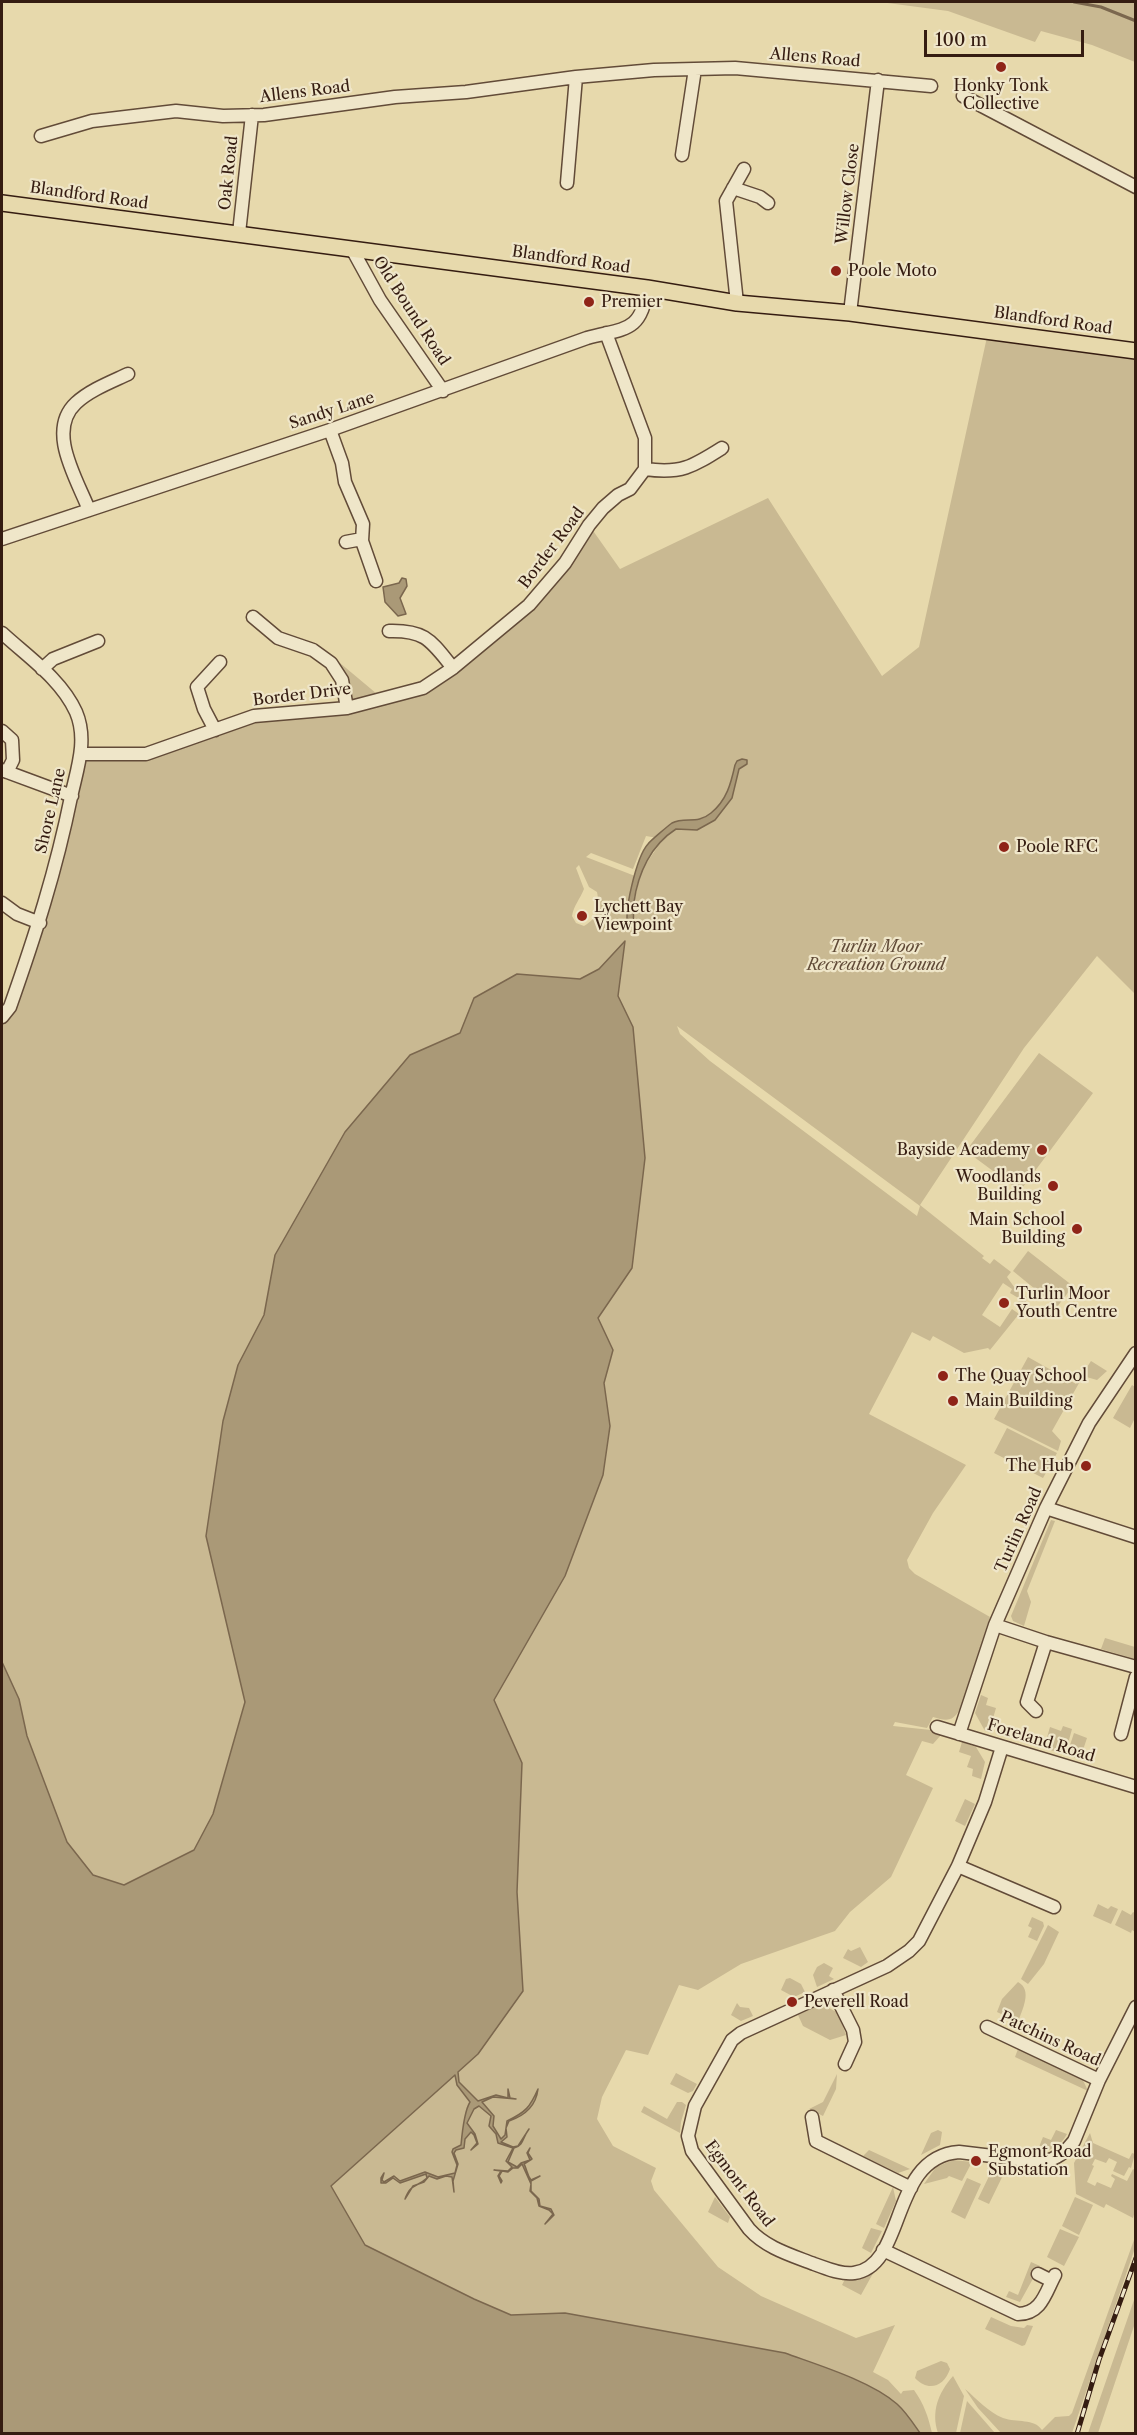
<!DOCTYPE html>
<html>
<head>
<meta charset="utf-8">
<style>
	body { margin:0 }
	#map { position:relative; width:1137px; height:2435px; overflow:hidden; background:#e7d9ac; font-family:"Libre Caslon Text",serif }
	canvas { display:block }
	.frame { position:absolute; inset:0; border:3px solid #351c11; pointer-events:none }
	.scale { position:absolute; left:924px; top:30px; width:160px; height:27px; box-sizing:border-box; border:3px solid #351c11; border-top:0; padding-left:8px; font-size:18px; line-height:21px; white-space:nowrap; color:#351c11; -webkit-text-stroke:4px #efe6c9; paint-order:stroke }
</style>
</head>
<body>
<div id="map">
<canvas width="1137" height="2435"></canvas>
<div class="frame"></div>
<div class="scale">100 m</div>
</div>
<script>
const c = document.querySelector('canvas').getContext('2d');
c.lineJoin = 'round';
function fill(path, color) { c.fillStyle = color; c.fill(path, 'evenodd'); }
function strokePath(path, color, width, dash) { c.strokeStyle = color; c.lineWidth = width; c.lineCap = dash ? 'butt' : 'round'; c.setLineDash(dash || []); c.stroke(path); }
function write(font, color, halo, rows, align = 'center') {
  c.font = font + ' "Libre Caslon Text",serif'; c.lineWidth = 4.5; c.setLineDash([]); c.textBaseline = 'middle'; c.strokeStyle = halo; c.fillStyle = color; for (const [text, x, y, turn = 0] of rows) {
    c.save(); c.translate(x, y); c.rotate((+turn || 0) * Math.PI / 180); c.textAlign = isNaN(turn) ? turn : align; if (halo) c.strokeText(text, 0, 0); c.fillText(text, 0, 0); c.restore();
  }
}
const green = new Path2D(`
	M880 2H1135V62L1092 45 1041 31 1035 42 948 11Z
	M987 337 1135 358V994L1097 956 1024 1048 920 1205 984 1256 982 1258 990 1264 994 1259 1011 1272 1007 1277 1017 1291 1028 1298 1021 1309 1016 1306 1020 1299 1010 1293 1012 1289 1003 1283 982 1315 1000 1327 1012 1309 1019 1314 990 1350 988 1348 964 1353 933 1336 930 1341 912 1332 869 1414 966 1465 933 1513 907 1560 909 1568 915 1574 990 1617 960 1709C953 1722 946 1721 933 1717L927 1728 895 1722 893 1726 931 1730 941 1735 933 1744 922 1741 906 1775 933 1788 891 1877 850 1912 835 1931 741 1964 698 1990 679 1985 648 2055 626 2050 602 2097 597 2119 613 2146 656 2168 651 2181 654 2190 718 2267 761 2296 856 2338 895 2325 873 2372 888 2380 901 2394 903 2391 914 2390C924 2404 928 2416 932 2433H252L2 2374V1017L10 1007 81 754H146L254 716 347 708 331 663H340L383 699 423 688 529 605 589 525 620 569 768 498 882 676 919 647ZM646 836 663 839 641 871 634 903 633 926 627 920 635 876 586 857 591 853 633 869ZM579 865 589 887 597 892C600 907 598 918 584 926L576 923 572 916C574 905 580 899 584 889L576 868ZM677 1026 920 1206 917 1216 710 1061 680 1034Z
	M1039 1053 1093 1093 1020 1191 966 1151Z
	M1028 1251 1073 1286 1057 1307 1013 1271Z
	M1028 1357 1076 1384 1091 1361 1107 1371 1097 1380 1083 1376 1052 1431 1061 1441 1058 1451 994 1419Z
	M1132 1385 1135 1387V1418L1130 1428 1113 1418Z
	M1007 1428 1057 1453 1043 1478 994 1453Z
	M1051 1520 1055 1521 1027 1591 1031 1602 1024 1626 1013 1621 1011 1616Z
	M1105 1638 1135 1647V1659L1101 1649Z
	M981 1695 988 1698 986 1705 996 1708 989 1732 985 1731 975 1713Z
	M1063 1726 1072 1729 1066 1751 1063 1754 1044 1748 1050 1727 1061 1731Z
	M1074 1733 1087 1738 1080 1759 1070 1756 1068 1751Z
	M962 1742 976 1747 985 1762 981 1779 972 1776 973 1769 967 1767 971 1756 959 1752Z
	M965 1799 975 1804 965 1826 955 1821Z
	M1098 1904 1108 1909 1111 1906 1118 1909 1111 1924 1093 1916Z
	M1122 1910 1131 1915 1133 1912 1135 1913V1932L1132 1930 1131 1933 1115 1925Z
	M1032 1917 1043 1922 1044 1926 1037 1941 1028 1937 1032 1928 1028 1926Z
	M1048 1925 1059 1932 1044 1964 1028 1984 1021 1979Z
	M860 1947 868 1962 861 1967 843 1958 848 1949 851 1951Z
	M824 1963 833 1968 829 1976 834 1979 817 1987 813 1975 817 1967Z
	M790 1978 801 1984 805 1992 794 1997 781 1990 786 1979Z
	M1018 1982C1033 1990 1022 2010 1018 2022L997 2012 1002 1999Z
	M737 2003 740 2007 749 2008 753 2016 741 2021 731 2015Z
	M822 2004 838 2013 846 2035 830 2040 803 2026 798 2015Z
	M1018 2049 1082 2078 1088 2091 1015 2057Z
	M676 2073 697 2084 693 2091 688 2093 670 2084Z
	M837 2074 836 2089 823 2116 809 2109 823 2102Z
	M677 2102H682L686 2105 681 2122 680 2133 641 2112 644 2106 667 2119Z
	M938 2130 942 2132 940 2145 921 2155 931 2133Z
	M1056 2130 1067 2134C1061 2146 1049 2152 1037 2152L1043 2137 1051 2140Z
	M1090 2133 1093 2143 1129 2159 1132 2153 1135 2154 1131 2168 1129 2167 1124 2176 1113 2171 1117 2162 1109 2158 1106 2163 1095 2159 1092 2165 1094 2166 1087 2182 1095 2186 1097 2182 1111 2188 1115 2179 1111 2176 1112 2174 1127 2181 1133 2169 1135 2170V2211L1133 2218 1106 2204 1104 2208 1076 2194 1074 2163Z
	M869 2150 910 2169 898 2173 863 2156Z
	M953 2160 972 2162 962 2181 949 2176 947 2178 924 2184 936 2167Z
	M994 2166 1007 2167 989 2204 978 2199Z
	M967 2178 981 2184 965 2219 951 2212Z
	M893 2187 896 2201 884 2228 876 2224Z
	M715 2197 730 2217 728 2223 708 2212Z
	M1075 2197 1093 2205 1079 2235 1062 2226Z
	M871 2228 882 2231 871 2253 862 2248Z
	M1060 2229 1079 2237 1064 2266 1047 2257Z
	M1135 2237V2248L1072 2433H1001L978 2408 965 2389C977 2399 988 2412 1003 2418 1017 2423 1034 2418 1042 2430L1055 2417 1069 2416 1072 2413Z
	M1031 2262 1040 2266 1020 2302 1006 2297 1009 2291 1018 2295Z
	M876 2268 861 2295 842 2285 845 2279 861 2277Z
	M1135 2297V2323L1098 2433H1088Z
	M991 2317 1011 2326 1024 2328 1027 2325 1033 2326 1025 2345 1022 2346 985 2329Z
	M941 2361 947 2363 950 2369C944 2387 928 2392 915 2378L917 2371Z
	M953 2376 964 2396 956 2433H938C931 2412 938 2393 953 2376Z
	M967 2401 995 2433H960Z`);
const water = new Path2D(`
	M402 578 406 579 407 586 400 598 406 614 398 616 385 602 383 587 399 583Z
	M742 759 747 760V764L739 769 732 798 715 820 697 830 676 829C651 845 638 873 634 902 633 910 634 918 633 926L629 928C622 915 637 856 648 844 651 840 668 826 672 823 685 816 697 825 711 813 727 800 731 783 735 765L737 761Z
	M625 941 618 996 633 1027 645 1158 632 1268 598 1318 613 1350 604 1383 610 1426 603 1475 565 1576 494 1700 522 1763 517 1892 523 1991 478 2054 458 2072 459 2082 478 2101 496 2095 508 2098V2089L510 2098 516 2099 493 2097 482 2102 494 2116 493 2126 501 2139 505 2135 507 2121C526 2112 530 2107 538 2089 536 2106 524 2116 509 2121L506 2128 507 2137 501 2142 513 2147 518 2146 529 2129C523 2136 524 2146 514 2148L508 2162 517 2167 521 2163 530 2160 527 2153 530 2148 528 2153 532 2159 524 2164C527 2169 527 2175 531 2180L540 2176 531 2181V2191L539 2199 540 2206 551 2209 554 2215 545 2224 553 2214 549 2210 539 2206 537 2198 530 2191 531 2184 522 2164 518 2168H513L508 2172 502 2171 499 2176 502 2181 501 2183 498 2176 501 2171 494 2170 508 2171 512 2167 506 2161 513 2148 498 2143 496 2134 489 2126 491 2116 479 2106 474 2109 467 2123 475 2134 478 2144 471 2150 477 2143 474 2135 471 2132 465 2139 464 2148 456 2150 454 2153 458 2164 453 2181 454 2192 452 2177 446 2176 437 2179 429 2176 424 2182 413 2186 405 2199C411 2183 416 2188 427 2178L426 2174 400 2183 393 2178 386 2183H381V2178L384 2173 382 2180 384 2182 394 2176 400 2181 425 2172 438 2177 455 2173 457 2165 452 2152 453 2149 461 2145C462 2134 465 2110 470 2102L457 2085 455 2075 331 2186 365 2245 474 2299 511 2315 565 2313 785 2353C818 2365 871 2381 897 2404 906 2412 913 2423 920 2433H2V1662L19 1699 27 1736 67 1842 93 1875 124 1885 194 1850 213 1814 245 1702 206 1536 223 1421 238 1365 264 1315 275 1255 345 1132 410 1055 460 1033 474 998 517 974 580 979 599 969Z`);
const stream = new Path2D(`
	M1074 2 1101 7 1136 21`);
const minor = new Path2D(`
	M963 96 1136 187
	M41 136 92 121 176 111 223 116 264 115 395 97 466 92 576 77 654 70 735 68 931 86
	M682 155 695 69
	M567 183 576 77
	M733 188 760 197 768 203
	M239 233 252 115
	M352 249 380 300 443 391
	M737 303 726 201 744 169
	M850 313 878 80
	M330 430 342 463 345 482 363 524 362 541 376 581
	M645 469C681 474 692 467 722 448
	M89 510C77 479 46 431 76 403 90 390 111 382 128 374
	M2 539 330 430 587 338C622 328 642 334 647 288
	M346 542 362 539
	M253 617 278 638 313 650 331 663 342 680 347 708
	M389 631C426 630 431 641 453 668
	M2 633C28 657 61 679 76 712 88 740 77 769 71 797 56 871 35 936 10 1007L2 1017
	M42 669 53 659 98 641
	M215 730 204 709 197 687 220 662
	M2 731 12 740 13 760 7 772
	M81 754H146L254 716 347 708 423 688 453 668 529 605 565 563 589 525 603 508 618 495 630 489 645 469V438L606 333
	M2 770 72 796
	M2 903 17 914 40 923
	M1046 1508 1136 1537
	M995 1625 1046 1642 1136 1667
	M1036 1711 1027 1702 1046 1642
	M937 1727 1136 1787
	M959 1734 995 1625 1046 1508 1089 1423 1136 1353
	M1121 1734 1136 1677
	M1002 1747 985 1802 958 1866 919 1941 909 1951 887 1966 741 2033 732 2040 695 2106 688 2136 692 2151 749 2229C766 2248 791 2255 814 2264 826 2268 841 2275 854 2273 907 2266 889 2157 959 2152L1043 2162C1057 2159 1066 2152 1074 2141L1099 2080 1136 2007
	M958 1866 1054 1907
	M833 1990 853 2030 855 2042 845 2064
	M987 2027 1099 2080
	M812 2117 816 2141 911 2188
	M883 2250 1018 2314C1042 2314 1046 2291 1055 2275
	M1038 2274 1052 2281`);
const major = new Path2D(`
	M2 203 647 288 737 303 850 313 1136 351`);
const rail = new Path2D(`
	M1077 2434 1099 2360 1136 2258`);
const markers = [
	[1001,67,6,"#8f2418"],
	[836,271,6,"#8f2418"],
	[589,302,6,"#8f2418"],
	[1004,847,6,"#8f2418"],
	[582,916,6,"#8f2418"],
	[1042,1150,6,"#8f2418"],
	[1053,1186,6,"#8f2418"],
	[1077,1229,6,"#8f2418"],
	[1004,1303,6,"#8f2418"],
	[943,1376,6,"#8f2418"],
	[953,1401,6,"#8f2418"],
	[1086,1466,6,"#8f2418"],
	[792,2002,6,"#8f2418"],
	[976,2161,6,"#8f2418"]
];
const streetNames = [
	["Allens Road",815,58,5],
	["Allens Road",305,92,-7],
	["Oak Road",229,173,-84],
	["Willow Close",848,194,-83],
	["Blandford Road",89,196,8],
	["Blandford Road",571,260,8],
	["Old Bound Road",411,311,57],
	["Blandford Road",1053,321,8],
	["Sandy Lane",332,411,-18],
	["Border Road",552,548,-53],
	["Border Drive",302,695,-7],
	["Shore Lane",51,811,-77],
	["Turlin Road",1019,1530,-66],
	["Foreland Road",1041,1741,17],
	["Patchins Road",1050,2039,25],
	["Egmont Road",739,2184,53]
];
const poiNames = [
	["Honky Tonk",1001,86,"center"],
	["Collective",1001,104,"center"],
	["Poole Moto",848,271],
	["Premier",601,302],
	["Poole RFC",1016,847],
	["Lychett Bay",594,907],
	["Viewpoint",594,925],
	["Bayside Academy",1030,1150,"right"],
	["Woodlands",1041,1177,"right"],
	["Building",1041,1195,"right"],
	["Main School",1065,1220,"right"],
	["Building",1065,1238,"right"],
	["Turlin Moor",1016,1294],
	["Youth Centre",1016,1312],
	["The Quay School",955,1376],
	["Main Building",965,1401],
	["The Hub",1074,1466,"right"],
	["Peverell Road",804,2002],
	["Egmont Road",988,2152],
	["Substation",988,2170]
];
const parkNames = [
	["Turlin Moor",876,947],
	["Recreation Ground",876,965]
];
fill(green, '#c9b992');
fill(water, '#a97');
strokePath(water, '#7b674e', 1.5);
strokePath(stream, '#7b674e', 3);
strokePath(minor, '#624b38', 15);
strokePath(major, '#351c11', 18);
strokePath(minor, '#efe6c9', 12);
strokePath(major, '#e7d9ac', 15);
strokePath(rail, '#351c11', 5);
strokePath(rail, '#efe6c9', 3, [9]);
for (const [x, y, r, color] of markers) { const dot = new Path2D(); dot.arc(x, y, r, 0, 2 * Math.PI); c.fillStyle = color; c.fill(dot); strokePath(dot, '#efe6c9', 2); }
write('16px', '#351c11', '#efe6c9', streetNames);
write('16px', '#351c11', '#efe6c9', poiNames, 'left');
write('italic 16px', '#614b38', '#efe6c9', parkNames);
</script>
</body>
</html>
